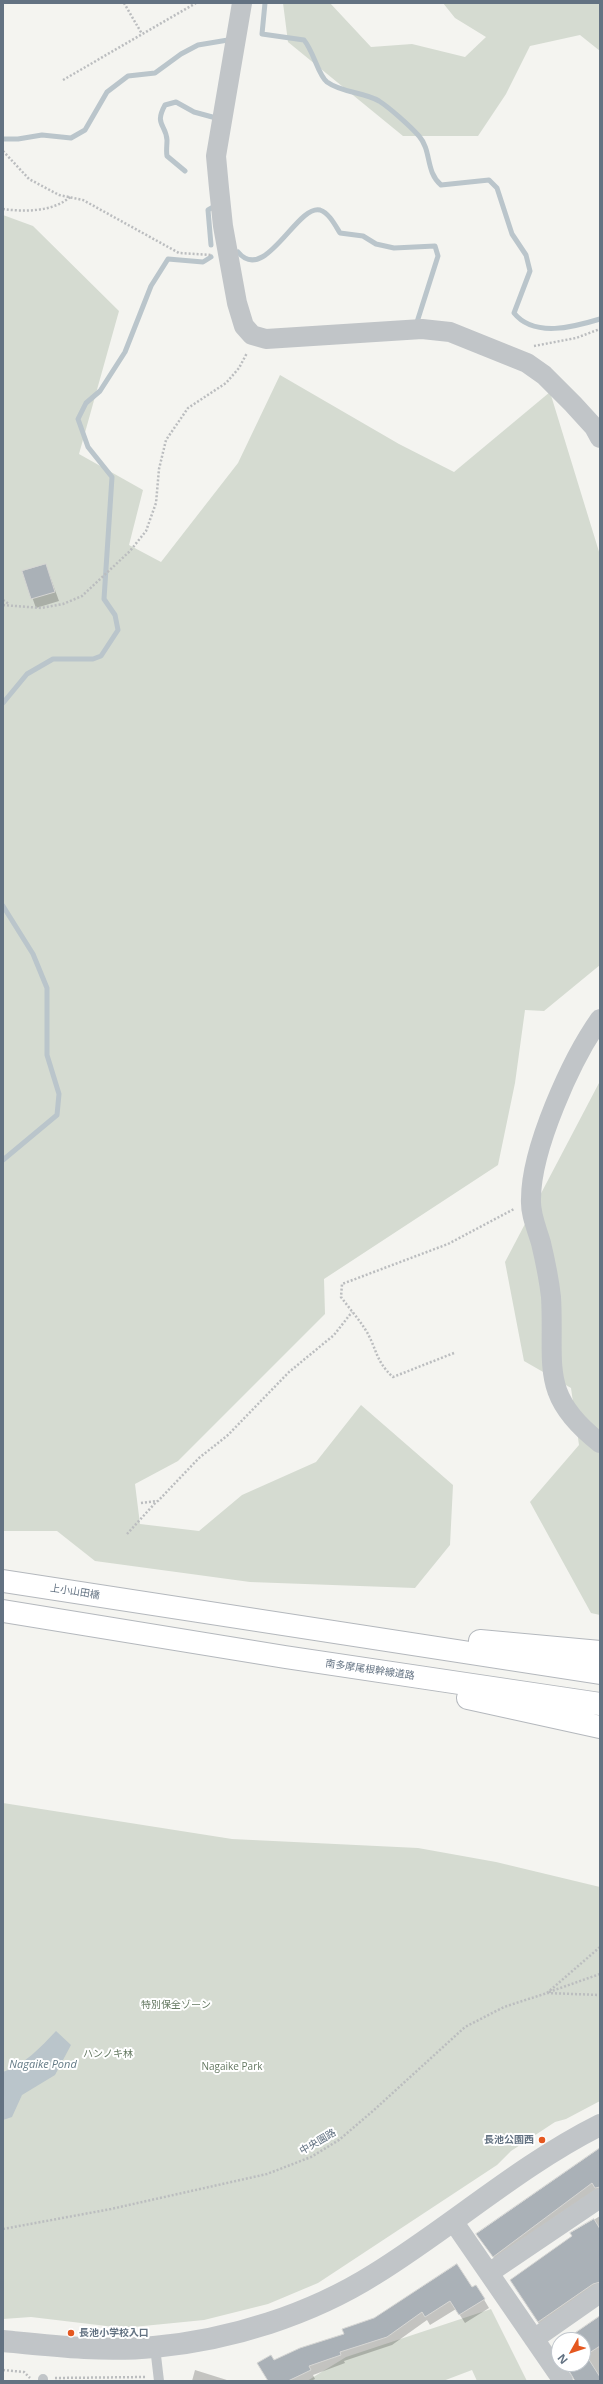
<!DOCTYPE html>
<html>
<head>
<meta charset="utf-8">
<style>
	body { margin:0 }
	#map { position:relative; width:603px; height:2384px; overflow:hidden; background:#f4f4f0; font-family:"Open Sans",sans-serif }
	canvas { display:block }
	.frame { position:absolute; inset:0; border:4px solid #637282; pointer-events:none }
	.north { position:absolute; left:551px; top:2332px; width:40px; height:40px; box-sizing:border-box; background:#fff; border:1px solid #c1c7cd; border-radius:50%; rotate:231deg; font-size:11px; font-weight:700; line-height:16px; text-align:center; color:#637282 }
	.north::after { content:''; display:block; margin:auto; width:14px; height:18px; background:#e55820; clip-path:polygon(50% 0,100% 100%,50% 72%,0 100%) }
</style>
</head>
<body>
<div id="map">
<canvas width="603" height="2384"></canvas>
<div class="frame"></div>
<div class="north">N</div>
</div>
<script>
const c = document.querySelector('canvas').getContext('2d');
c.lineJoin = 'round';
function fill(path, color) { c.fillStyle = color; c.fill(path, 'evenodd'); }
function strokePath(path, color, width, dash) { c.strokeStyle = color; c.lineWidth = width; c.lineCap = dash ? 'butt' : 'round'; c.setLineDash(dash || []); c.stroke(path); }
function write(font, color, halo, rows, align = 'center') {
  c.font = font + ' "Open Sans","Noto Sans JP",sans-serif'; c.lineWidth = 4; c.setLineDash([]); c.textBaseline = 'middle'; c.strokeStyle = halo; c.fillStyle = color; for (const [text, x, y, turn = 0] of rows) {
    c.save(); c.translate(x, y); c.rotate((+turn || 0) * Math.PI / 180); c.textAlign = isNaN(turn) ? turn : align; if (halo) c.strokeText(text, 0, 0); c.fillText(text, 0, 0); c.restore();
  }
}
const green = new Path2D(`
	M283 3H330L371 47 412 44 465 57 486 37 455 18 443 3H600V51L580 35 530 46 506 94 478 136H403L288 42Z
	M3 215 33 226 119 311 79 454 143 490 129 545 161 562 238 463 280 375 399 444 454 472 550 392 600 555V965L544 1011 525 1010 515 1083 498 1165 324 1279 325 1314 178 1461 135 1484 140 1524 199 1531 242 1495 316 1462 361 1405 453 1485 450 1545 415 1588 250 1582 95 1561 57 1531H3Z
	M599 1083 600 1084V1615L591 1613 530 1502 579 1445 571 1388 524 1361 505 1262Z
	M3 1803 232 1839 418 1848 496 1862 600 1887V2101L566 2119 555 2122 511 2151 497 2165 318 2283 268 2304 204 2320 123 2328 31 2317 3 2319Z
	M491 2309 527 2381H477L472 2370 443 2381H307L346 2357Z`);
const water = new Path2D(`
	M56 2031 71 2045 55 2075 22 2095 12 2117 3 2120V2072C25 2064 40 2048 56 2031Z`);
const shadow = new Path2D(`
	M46 565 59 601 36 608 23 572Z
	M600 2152V2191L498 2264 477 2234Z
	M600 2216V2292L543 2330 516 2289 573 2237 571 2234Z
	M476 2286 489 2308 465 2323 456 2309 430 2325 427 2320 392 2345 344 2361 345 2363 313 2375 315 2379 311 2381H269L274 2361Z
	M600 2317V2381H575L565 2364H583V2340H566Z
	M559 2345V2354L555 2347Z
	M195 2370 230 2381H192Z`);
const stream = new Path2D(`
	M265 3 262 34 304 40C314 52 318 75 327 82 342 93 364 92 379 101 390 108 410 126 419 136 432 151 425 171 441 185L489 180 497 188 512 234 526 255 530 271 514 313C534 338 574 327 600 319
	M3 139H18L42 135 71 138 85 130 107 92 128 76 155 73 181 54 198 45 228 40
	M185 171 167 156C166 151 167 146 167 140 166 124 154 125 165 105L176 102 194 112 216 118
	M211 245 208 210 215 206
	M238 252C265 285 297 204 320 210 329 213 335 225 340 233L363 236 376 244 394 248 435 246 438 256 417 322
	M3 703 27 674 53 659H93L101 656 118 630 115 615 104 599 112 477 88 447 78 419 86 403 100 391 125 352 151 286 168 259 203 262 211 257
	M3 906 33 954 47 988V1055L59 1094 57 1115 3 1160`);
const building = new Path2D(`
	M46 564 55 592 31 599 22 571Z
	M600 2148V2187L595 2188 592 2183 493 2257 476 2234Z
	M594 2219 600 2229V2282L593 2284 538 2322 510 2280 572 2236 570 2233Z
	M457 2264 472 2287 476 2285 485 2299 459 2315 450 2301 425 2317 422 2312 387 2337 340 2352 341 2355 309 2366 311 2370 288 2381H268L257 2363 271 2355 274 2360 300 2348 344 2334 342 2329 374 2318Z
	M600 2316V2346L586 2355 600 2377V2381H575L565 2364H583V2340H565Z`);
const path = new Path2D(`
	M124 3 142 34
	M63 80 196 3
	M3 151 29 179 59 195 83 200 179 253 211 255
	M3 209C24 212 53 212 70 197
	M534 346 576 338 600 329
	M3 600 9 604
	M3 605 41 608 63 604 82 596 130 551 146 531 156 503 159 469 166 440 188 408 226 383 239 368 247 353
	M454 1353 393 1377C375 1361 377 1348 365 1329 358 1318 349 1308 341 1297L342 1284 448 1244 514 1209
	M141 1503 158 1501 199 1458 228 1435 289 1372 334 1335 352 1312
	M127 1534 157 1501
	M549 1992 600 1974
	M547 1993 600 1947
	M3 2229 111 2209 267 2174 311 2157 339 2140 374 2110 465 2027 504 2007 547 1993 600 1995
	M3 2370 24 2372 30 2378
	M55 2378 146 2377`);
const service = new Path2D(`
	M155 2347 159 2381
	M43 2379V2381`);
const minor = new Path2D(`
	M242 3 216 156 219 188 223 226 237 303 244 326 252 335 266 339 422 329 450 332 527 363 544 375 573 404 594 427 600 438
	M600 1019C571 1060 531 1149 531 1199 530 1214 537 1229 541 1243 545 1260 549 1279 551 1297 555 1365 538 1395 600 1443
	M453 2221 563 2381
	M489 2273 600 2198
	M534 2339 600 2293`);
const tertiary = new Path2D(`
	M3 2341C53 2346 104 2352 154 2347 230 2340 310 2315 375 2274 451 2227 520 2165 600 2125`);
const secondary = new Path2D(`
	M3 1581 600 1673
	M3 1611 285 1657 600 1704
	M480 1641 600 1652
	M468 1698 600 1727`);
const markers = [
	[542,2140,4,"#e55820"],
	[71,2333,4,"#e55820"]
];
const streetNames = [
	["上小山田橋",75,1592,9],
	["南多摩尾根幹線道路",370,1670,8],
	["中央園路",318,2142,-30]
];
const parkNames = [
	["特別保全ゾーン",176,2005],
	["ハンノキ林",108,2054],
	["Nagaike Park",232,2067]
];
const poiNames = [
	["長池公園西",534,2140],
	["長池小学校入口",79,2333,"left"]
];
const waterNames = [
	["Nagaike Pond",43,2065]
];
fill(green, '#d5dbd1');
fill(water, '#bac5cb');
fill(shadow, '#0003');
strokePath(stream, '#bac5cb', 5);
fill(building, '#aab1b7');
strokePath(building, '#d5d5d3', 1);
strokePath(secondary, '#b4b8bd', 24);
strokePath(path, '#bbbdbf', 2.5, [2, 2]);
strokePath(service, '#c1c5c8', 10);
strokePath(minor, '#c1c5c8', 20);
strokePath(tertiary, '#c1c5c8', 22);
strokePath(secondary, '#fff', 22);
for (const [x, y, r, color] of markers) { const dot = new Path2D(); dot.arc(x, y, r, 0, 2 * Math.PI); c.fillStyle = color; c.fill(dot); strokePath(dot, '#fff', 1.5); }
write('10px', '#637282', '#fff', streetNames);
write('10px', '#657962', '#fff', parkNames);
write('bold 10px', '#637282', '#fff', poiNames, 'right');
write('italic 11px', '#637a86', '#fff', waterNames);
</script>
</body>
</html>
